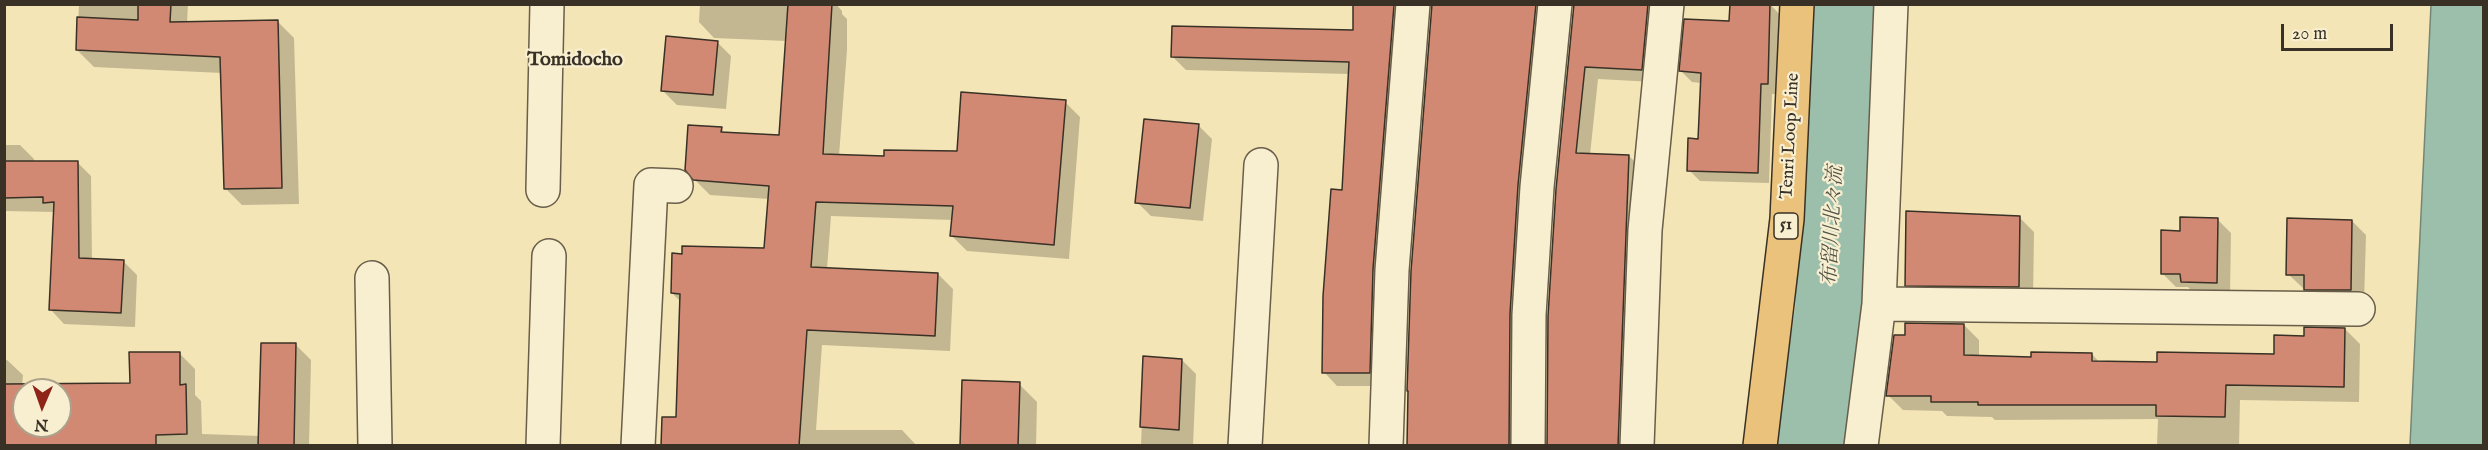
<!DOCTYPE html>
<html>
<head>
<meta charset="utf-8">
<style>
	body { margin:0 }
	#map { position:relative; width:2488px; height:450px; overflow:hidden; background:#f4e5b6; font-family:"IM FELL English",serif }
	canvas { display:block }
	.frame { position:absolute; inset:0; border:6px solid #393126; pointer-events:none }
	.north { position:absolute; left:12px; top:378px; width:60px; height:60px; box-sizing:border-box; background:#f8eed0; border:2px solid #aca28c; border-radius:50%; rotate:182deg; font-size:16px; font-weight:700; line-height:24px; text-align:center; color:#393126 }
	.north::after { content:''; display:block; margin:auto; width:21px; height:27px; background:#8f2418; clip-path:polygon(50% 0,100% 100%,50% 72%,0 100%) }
	.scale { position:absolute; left:2281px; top:24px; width:112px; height:27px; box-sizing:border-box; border:3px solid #393126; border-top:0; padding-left:8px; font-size:18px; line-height:21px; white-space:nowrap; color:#393126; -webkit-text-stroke:4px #f8eed0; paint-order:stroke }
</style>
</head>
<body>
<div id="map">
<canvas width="2488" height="450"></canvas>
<div class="frame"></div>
<div class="north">N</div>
<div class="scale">20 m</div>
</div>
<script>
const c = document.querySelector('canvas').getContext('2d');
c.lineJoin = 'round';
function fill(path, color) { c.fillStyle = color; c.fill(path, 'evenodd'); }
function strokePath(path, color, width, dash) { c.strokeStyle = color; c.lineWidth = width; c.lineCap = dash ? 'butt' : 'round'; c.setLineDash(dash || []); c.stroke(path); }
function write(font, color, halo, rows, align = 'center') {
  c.font = font + ' "IM FELL English","Noto Serif JP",serif'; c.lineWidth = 4.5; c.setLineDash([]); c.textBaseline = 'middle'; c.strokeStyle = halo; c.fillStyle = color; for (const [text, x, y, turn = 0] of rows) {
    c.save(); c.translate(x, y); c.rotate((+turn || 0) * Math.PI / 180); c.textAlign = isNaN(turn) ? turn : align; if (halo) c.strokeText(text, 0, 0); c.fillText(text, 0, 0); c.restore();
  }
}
const water = new Path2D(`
	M2431 5H2483V445H2410Z`);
const shadow = new Path2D(`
	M79 4H188L187 23 277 21 294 38 299 204 242 205 225 188 222 73 94 67 77 50Z
	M700 4H836L842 11V14L847 19V50L839 156 885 158 958 153 1065 102 1080 117 1069 259 967 251 952 236 953 220 831 216 827 269 938 274 953 289 950 351 822 345 816 430H902L917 446H662L677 419 681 302 672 293 766 250 769 199 710 195 694 179 721 128 726 134 780 137 787 41 714 38 699 22Z
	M1433 4H1556L1522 446H1409Z
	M1575 4H1655L1654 82 1598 79 1590 155 1629 156 1642 169 1631 446H1548Z
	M1770 4 1780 15 1778 94H1772L1769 183 1700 181 1689 170 1699 140 1702 83 1692 82 1681 71 1730 23Z
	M1393 7 1407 20 1383 386H1337L1324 372 1343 191 1350 74 1186 70 1172 56 1354 32Z
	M717 42 731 56 726 109 677 105 663 91Z
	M1198 125 1212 139 1203 221 1151 216 1137 202Z
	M4 145H20L34 159V162H77L91 176 92 260 123 261 137 275 135 327 64 324 51 310 55 212 4 211Z
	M2020 218 2034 232 2033 300 1921 299 1907 285Z
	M2217 219 2231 233 2230 296H2196L2188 287H2176L2162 273 2181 233Z
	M2352 221 2366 235 2364 303H2319L2288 274Z
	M1964 325 1979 340V357L2033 359 2092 354 2100 363H2158L2275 356 2305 338 2345 329 2360 344 2359 402 2240 400 2239 446H2157L2158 419 1995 420 1992 417 1947 416 1942 411 1903 410 1888 395Z
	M296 345 311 360 309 446H4V360H7L23 375 22 386 131 384 179 353 195 369V395L201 401 202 434 260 436ZM24 390H60V426H24Z
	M1144 358 1182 360 1196 374 1193 446H1141Z
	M1019 384 1037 402 1036 446H961Z`);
const river = new Path2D(`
	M1810 446 1829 310 1845 4`);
const building = new Path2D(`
	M138 4H171L170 22 278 20 282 188 224 189 220 57 76 50 77 17 138 20Z
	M788 4H832L823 154 884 156V150L957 151 961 92 1066 100 1054 245 950 236 953 206 816 202 811 267 938 273 935 336 807 330 799 446H661L662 417H676L680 294 671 293 672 253 682 254V246L764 248 769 186 693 180 685 170 688 125 722 127 721 132 779 135Z
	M1432 4H1536L1518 185 1510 314 1509 446H1407L1408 391H1407L1411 271Z
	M1574 4H1648L1642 70 1585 67 1576 153 1629 155 1618 446H1547L1548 316 1556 189Z
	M1730 4H1770L1768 84H1761L1758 173 1687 171 1688 138 1698 139 1701 73 1679 71 1684 19 1729 21Z
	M1353 5H1394L1373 269 1370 373H1322L1323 296 1331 189 1342 190 1349 62 1171 57 1172 26 1353 30Z
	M666 36 718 41 713 95 661 91Z
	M1144 119 1199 124 1190 208 1135 203Z
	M4 161H78L79 258 124 260 121 313 49 310 54 202 43 203V197L4 198Z
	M1906 211 2020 216 2019 287 1905 286Z
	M2180 217 2218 218 2217 283 2181 282 2180 274H2161V230L2180 231Z
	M2287 218 2352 220 2351 290H2304V275H2286Z
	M1905 323 1964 324V355L2031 357V352L2092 353V361L2157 362V352L2274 354V335L2304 336V327L2345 328 2344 387 2226 385 2225 417 2156 416V405H1978V402H1931V396H1886L1894 335H1905Z
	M261 343H296L294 446H258Z
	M129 352H180V385L186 384 187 434 156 435V446H4V384L130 383ZM24 390H60V426H24Z
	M1143 356 1182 359 1179 430 1140 427Z
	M962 380 1020 382 1018 446H960Z`);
const minor = new Path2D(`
	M543 190 547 4
	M372 278 375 446
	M1879 304 2358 309
	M543 446 549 256
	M638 446 651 185 676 186
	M1245 446 1261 165
	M1386 446 1392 270 1413 4
	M1528 446 1529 315 1537 187 1555 4
	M1637 446 1645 230 1667 4
	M1861 446 1879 304 1891 4`);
const primary = new Path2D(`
	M1760 446 1787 219 1797 4`);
const shields = [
	[1786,226,24]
];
const shieldNames = [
	["51",1786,226]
];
const streetNames = [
	["Tenri Loop Line",1791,136,-87]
];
const neighbourhoodNames = [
	["Tomidocho",575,61]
];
const waterNames = [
	["布留川北々流",1834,226,-87]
];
fill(water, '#9cbfac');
strokePath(water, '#748676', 1.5);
fill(shadow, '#0003');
strokePath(river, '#9cbfac', 68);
fill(building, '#d18974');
strokePath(building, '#393126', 1.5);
strokePath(minor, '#685e4a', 36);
strokePath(primary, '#393126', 36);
strokePath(minor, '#f8eed0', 33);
strokePath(primary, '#eac27b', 33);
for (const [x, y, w] of shields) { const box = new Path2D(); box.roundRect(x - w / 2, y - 13, w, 26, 4.5); c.fillStyle = '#f8eed0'; c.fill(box); strokePath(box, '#393126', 1.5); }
write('bold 16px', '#393126', null, shieldNames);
write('18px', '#393126', '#f8eed0', streetNames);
write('bold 20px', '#393126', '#f8eed0', neighbourhoodNames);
write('italic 20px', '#525448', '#f8eed0', waterNames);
</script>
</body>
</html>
